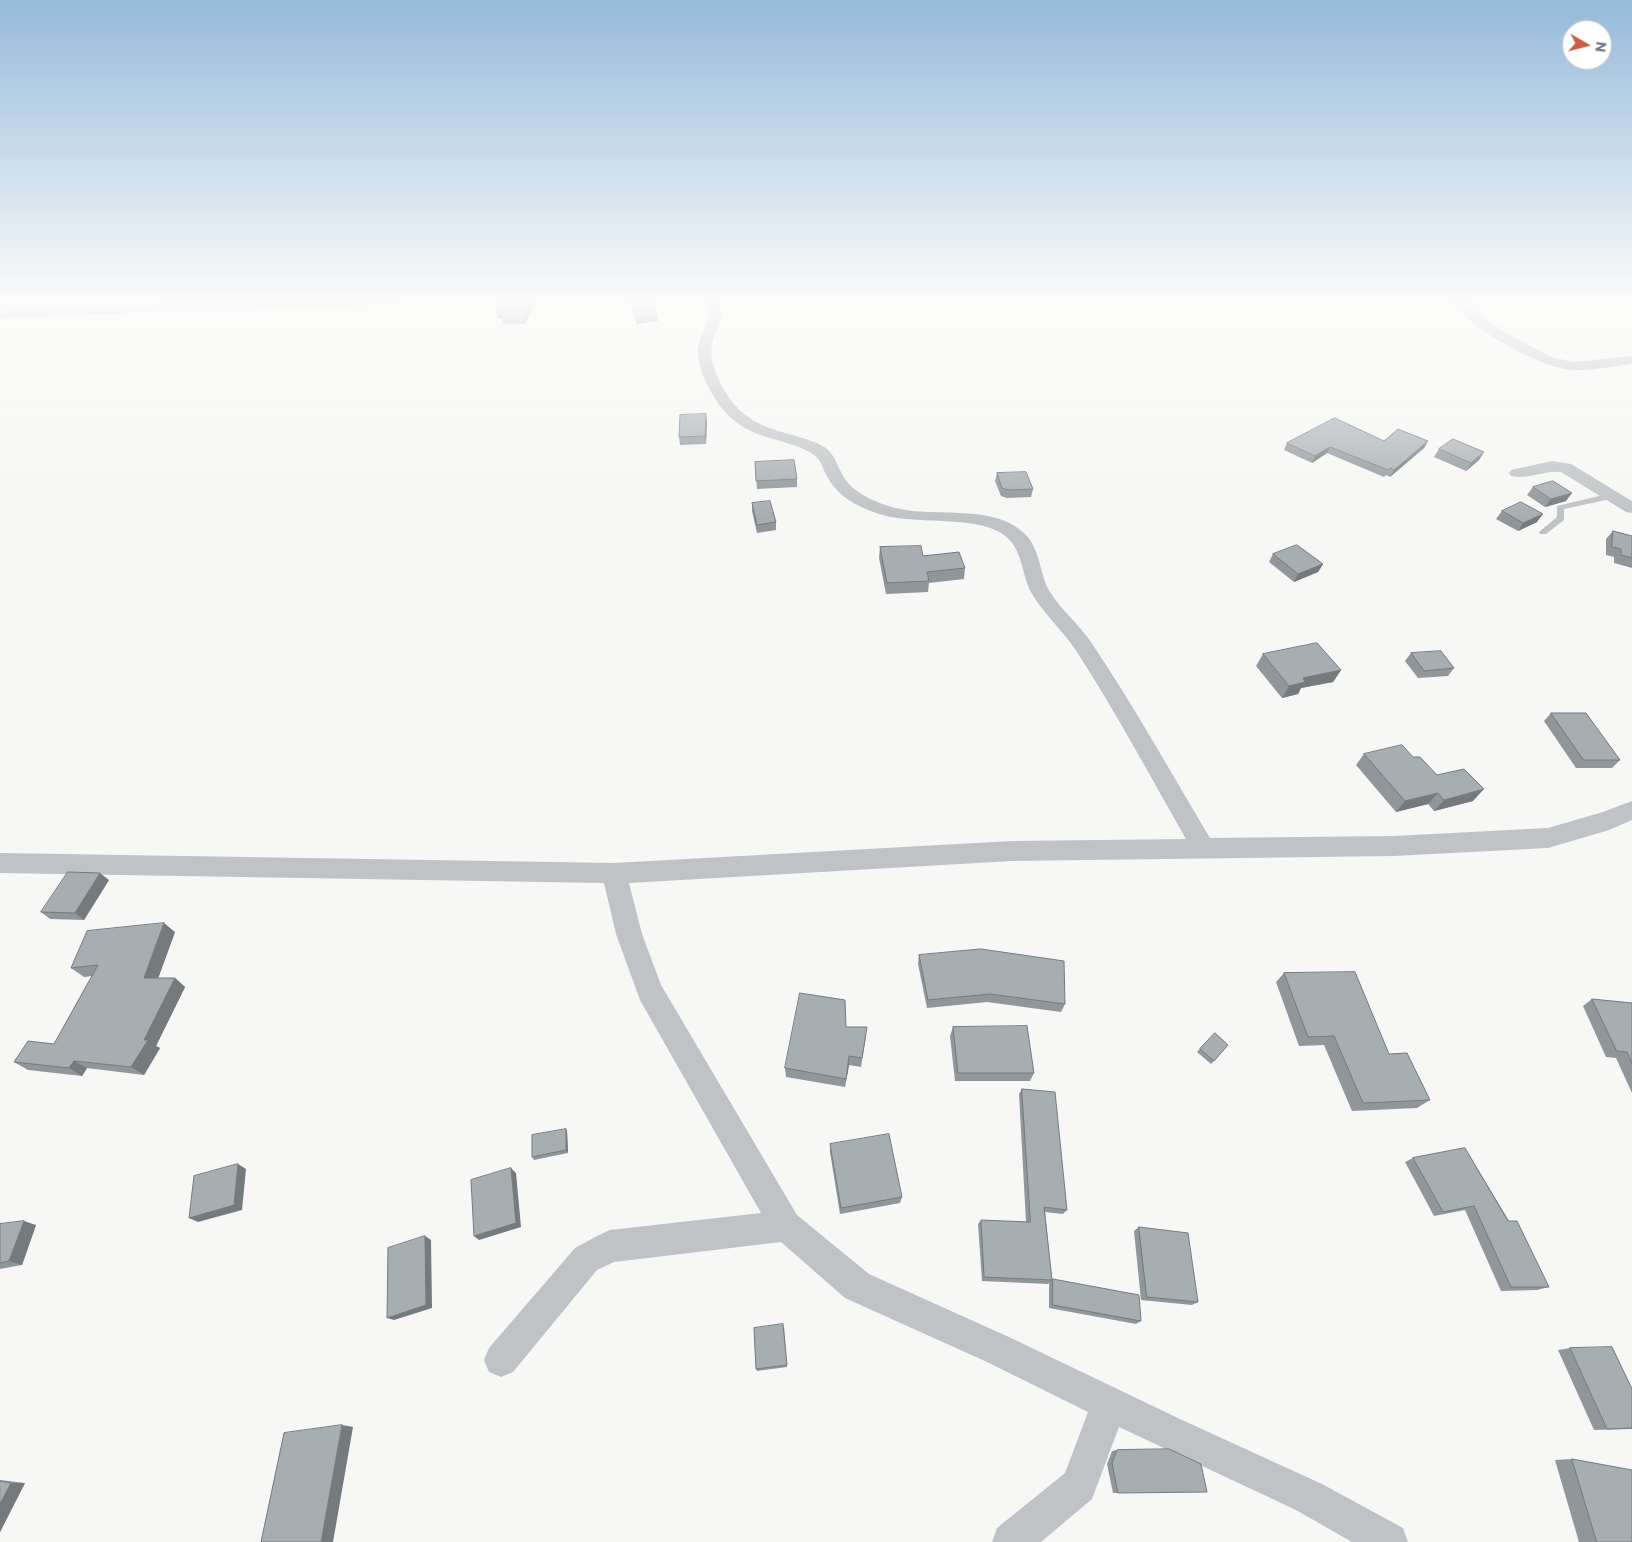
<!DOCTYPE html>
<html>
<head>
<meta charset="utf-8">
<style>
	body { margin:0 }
	#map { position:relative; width:1632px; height:1542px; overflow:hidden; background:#f7f7f5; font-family:Commissioner,sans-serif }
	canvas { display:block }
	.north { position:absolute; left:1562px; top:20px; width:50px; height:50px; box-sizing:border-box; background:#fff; border:1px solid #c3c9cd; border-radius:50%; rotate:98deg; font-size:14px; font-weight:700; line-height:20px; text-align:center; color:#6a7881 }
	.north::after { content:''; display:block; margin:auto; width:18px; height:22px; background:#cc5d40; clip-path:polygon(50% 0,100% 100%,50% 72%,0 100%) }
</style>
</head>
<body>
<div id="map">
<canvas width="1632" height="1542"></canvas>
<div class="north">N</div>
</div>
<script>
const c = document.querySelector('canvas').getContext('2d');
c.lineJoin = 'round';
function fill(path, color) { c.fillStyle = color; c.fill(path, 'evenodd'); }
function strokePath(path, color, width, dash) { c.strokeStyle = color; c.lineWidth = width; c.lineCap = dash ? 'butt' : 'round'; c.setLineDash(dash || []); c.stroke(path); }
const service = new Path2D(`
	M1612 493 1616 496 1615 498 1564 509V520L1546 534H1540L1539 532 1557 517V506Z`);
const minor = new Path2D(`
	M396 302 390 306 172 311 0 319V311L210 302Z
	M706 302H719C726 319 718 324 713 340 708 357 716 375 724 390 742 420 763 427 796 436 806 439 817 442 826 448 836 456 838 469 845 479 855 494 879 504 896 508 935 518 994 503 1025 534 1041 550 1039 574 1050 592 1061 610 1079 624 1091 642 1134 706 1171 773 1210 838L1394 836 1548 828 1603 812 1632 801V820L1609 830 1548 848 1394 856 1012 861 629 883 642 934 661 985 797 1215 869 1274 1011 1338 1180 1419 1322 1484 1403 1528 1408 1542H1352L1296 1510 1119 1427 1092 1499 1041 1542H992L997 1528 1065 1473 1088 1412 987 1362 845 1298 781 1242 614 1262 597 1270 513 1372 501 1377 489 1372 484 1360 489 1348 575 1248 599 1235 610 1230 761 1213 640 1000 616 934 604 883 0 873V853L614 863 1012 841 1186 839C1150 776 1116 712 1077 652 1063 630 1043 614 1031 592 1021 573 1023 549 1004 535 977 515 918 525 883 515 862 509 839 498 828 478 823 471 822 460 814 455 803 447 789 444 777 440 741 431 722 416 706 382 700 369 695 353 700 339 705 324 713 319 706 302Z
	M1450 302H1464L1501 330 1551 357 1573 362 1632 356V364C1613 366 1593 371 1574 370 1543 370 1469 327 1450 302Z
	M1552 461 1571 464 1632 501V513L1626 512 1561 472C1545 470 1527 480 1511 476L1509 473 1511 470Z`);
const wall = new Path2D(`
	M630 302H653L657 316 658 321 637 324Z
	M534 305 525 324H503L502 319H498L496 312Z
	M707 421 706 444 680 445 679 437Z
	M1384 441H1428L1424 448 1390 477 1386 475 1384 477 1327 453 1312 463 1284 450 1287 443Z
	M1439 449 1479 460 1466 471 1434 457Z
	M755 462 797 479V487L757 489Z
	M997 473 1033 489 1031 497 1007 498 1001 496 995 481Z
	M1533 487 1566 501 1545 507 1527 495Z
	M752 503 776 522V530L757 533 752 511Z
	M1502 511 1537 522 1518 531 1496 519Z
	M1613 531 1632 536V568L1614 563V557L1606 555V539Z
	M880 547 923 556 965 568 964 579 929 583 928 592 886 594 879 558Z
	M1273 554 1323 564 1318 572 1294 582 1269 562Z
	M1411 653 1454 668 1448 676 1418 678 1405 661Z
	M1263 654 1341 670 1333 682 1301 688 1298 694 1282 698 1256 666Z
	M1551 713 1620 760 1612 768H1576L1544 721Z
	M1364 754 1413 757 1437 775 1473 801 1434 811 1428 804 1396 812 1356 765Z
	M109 880 84 920 50 919 41 912Z
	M175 932 158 978H175L185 987 156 1046 160 1048 144 1075 87 1068 82 1076 28 1070 14 1062 54 1044 92 976 84 977 71 968Z
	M919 955 1065 1004 1061 1012 987 1002 927 1008 918 964Z
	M1284 973 1389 1054 1430 1100 1417 1108 1352 1111 1324 1045 1299 1046 1276 982Z
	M1592 999 1632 1003V1093L1616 1058 1606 1057 1583 1006Z
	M846 1027 866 1036 861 1067 849 1065 845 1087 786 1077 785 1068Z
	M953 1027 1034 1073 1030 1081H955L950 1036Z
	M1215 1033 1228 1045 1211 1064 1197 1052Z
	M1022 1089 1067 1210 1063 1214 1045 1212 1052 1280 1053 1279 1141 1321 1136 1324 1049 1308V1283L1048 1284 982 1281 978 1224 981 1220 1026 1222 1019 1094Z
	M566 1129 567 1131 568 1153 534 1160 532 1157Z
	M830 1144 902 1197 900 1203 840 1214 830 1152Z
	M1465 1148 1549 1287 1537 1290 1501 1291 1465 1210 1434 1216 1405 1162 1413 1158Z
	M0 1224 36 1225 22 1265 0 1269Z
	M1139 1227 1198 1302 1192 1305 1141 1300 1134 1231Z
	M784 1326 787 1367 757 1371 756 1369Z
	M1570 1348 1632 1389V1429L1594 1430 1558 1350Z
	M1117 1450 1118 1493H1113L1107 1464 1112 1451Z
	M1572 1459 1632 1542H1579L1555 1460Z
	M0 1480 25 1483 0 1532Z`);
const shadedWall = new Path2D(`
	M529 302H534V305L525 324 524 317Z
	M504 311 501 317 502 319H498L496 312Z
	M657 316 658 321 637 324 636 318Z
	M706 414 707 421 706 444 705 436Z
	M1428 441 1424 448 1390 477 1394 470Z
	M1330 447 1327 453 1312 463 1315 456Z
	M1484 452 1479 460 1466 471 1471 463Z
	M1572 493 1566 501 1545 507 1551 499Z
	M1543 514 1537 522 1518 531 1523 523Z
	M1323 564 1318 572 1294 582 1298 574Z
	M1341 670 1333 682 1301 688 1298 694 1282 698 1289 686 1303 678Z
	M1484 789 1473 801 1434 811 1444 800Z
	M1438 793 1428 804 1396 812 1405 801Z
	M100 873 109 880 84 920 75 913Z
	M164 923 175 932 155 987 144 978Z
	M175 978 185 987 156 1046 160 1048 144 1075 131 1067 144 1040Z
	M849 1056V1065L845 1087 846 1079Z
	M74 1061 87 1068 82 1076 69 1068Z
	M566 1129 567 1131 568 1153 566 1150Z
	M238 1164 246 1169 242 1210 198 1222 189 1218Z
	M511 1168 516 1173 521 1227 479 1240 474 1236Z
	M24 1221 36 1225 22 1265 9 1261Z
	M425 1236 431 1240 432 1308 394 1320 387 1318Z
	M342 1425 353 1427 333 1542H321Z
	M11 1483H25L0 1532V1504Z`);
const building = new Path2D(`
	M502 302H531L524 317H501L504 311 496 312Z
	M631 302H653L657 316 636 318Z
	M706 414 705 436 679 437 680 415Z
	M1335 418 1384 441 1398 429 1428 441 1394 470 1390 468 1388 470 1330 447 1315 456 1287 443Z
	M1453 439 1484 452 1471 463 1439 449Z
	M794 460 797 479 756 481 755 462Z
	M1026 472 1033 489 1009 490 1002 488 997 473Z
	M1553 481 1572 493 1551 499 1533 487Z
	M770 501 776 522 757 525 752 503Z
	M1521 502 1543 514 1523 523 1502 511Z
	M1613 531 1632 536V558L1621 555V549L1612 547Z
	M1297 545 1323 564 1298 574 1273 554Z
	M921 546 923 556 959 552 965 568 927 572 929 581 887 583 880 547Z
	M1317 643 1341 670 1303 678 1305 682 1289 686 1263 654Z
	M1441 651 1454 668 1424 671 1411 653Z
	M1551 713H1586L1620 760H1584Z
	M1402 745 1413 757H1420L1437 775 1464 769 1484 789 1444 800 1438 793 1405 801 1364 754Z
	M68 872 100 873 75 913 41 912Z
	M164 923 144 978H175L144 1040H148L131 1067 74 1061 69 1068 14 1062 28 1041 54 1044 98 965 71 968 87 931Z
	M981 949 1064 961 1065 1004 990 994 928 1000 919 955Z
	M1355 972 1389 1054 1407 1053 1430 1100 1363 1103 1334 1036 1308 1037 1284 973Z
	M800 993 845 1000 846 1027H867L862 1058 849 1056 846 1079 785 1068Z
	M1592 999 1632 1003V1064L1627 1052 1617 1051Z
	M1027 1026 1034 1073H958L953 1027Z
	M1215 1033 1228 1045 1214 1061 1200 1049Z
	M1022 1089 1055 1092 1067 1210 1044 1207 1052 1280 984 1277 981 1220 1030 1222Z
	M566 1129V1150L532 1157V1135Z
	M889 1134 902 1197 841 1208 830 1144Z
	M1465 1148 1508 1221H1517L1549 1287H1511L1474 1206 1443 1212 1413 1158Z
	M238 1164 234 1205 189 1218 194 1176Z
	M511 1168 516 1223 474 1236 471 1180Z
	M24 1221 9 1261 0 1263V1224Z
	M1139 1227 1188 1233 1198 1302 1147 1297Z
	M425 1236 426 1305 387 1318 388 1248Z
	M1053 1279 1139 1295 1141 1321 1053 1305Z
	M783 1324 787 1365 756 1369 754 1328Z
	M1612 1347 1632 1389V1428L1607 1429 1570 1348Z
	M342 1425 321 1542H261L284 1433Z
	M1169 1449 1201 1464 1207 1492 1118 1493 1112 1463 1117 1450Z
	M1572 1459 1632 1470V1542H1597Z
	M0 1481 11 1483 0 1504Z`);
fill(service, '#bfc3c5');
fill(minor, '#bfc3c5');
fill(wall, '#909699');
fill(shadedWall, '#757a7d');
fill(building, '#a7aeb2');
strokePath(building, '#757a7d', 1);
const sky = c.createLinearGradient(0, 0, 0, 518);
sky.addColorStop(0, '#95bada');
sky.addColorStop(0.58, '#fbfbfa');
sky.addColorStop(1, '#fbfbfa00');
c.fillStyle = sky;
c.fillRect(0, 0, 1632, 518);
</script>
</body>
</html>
